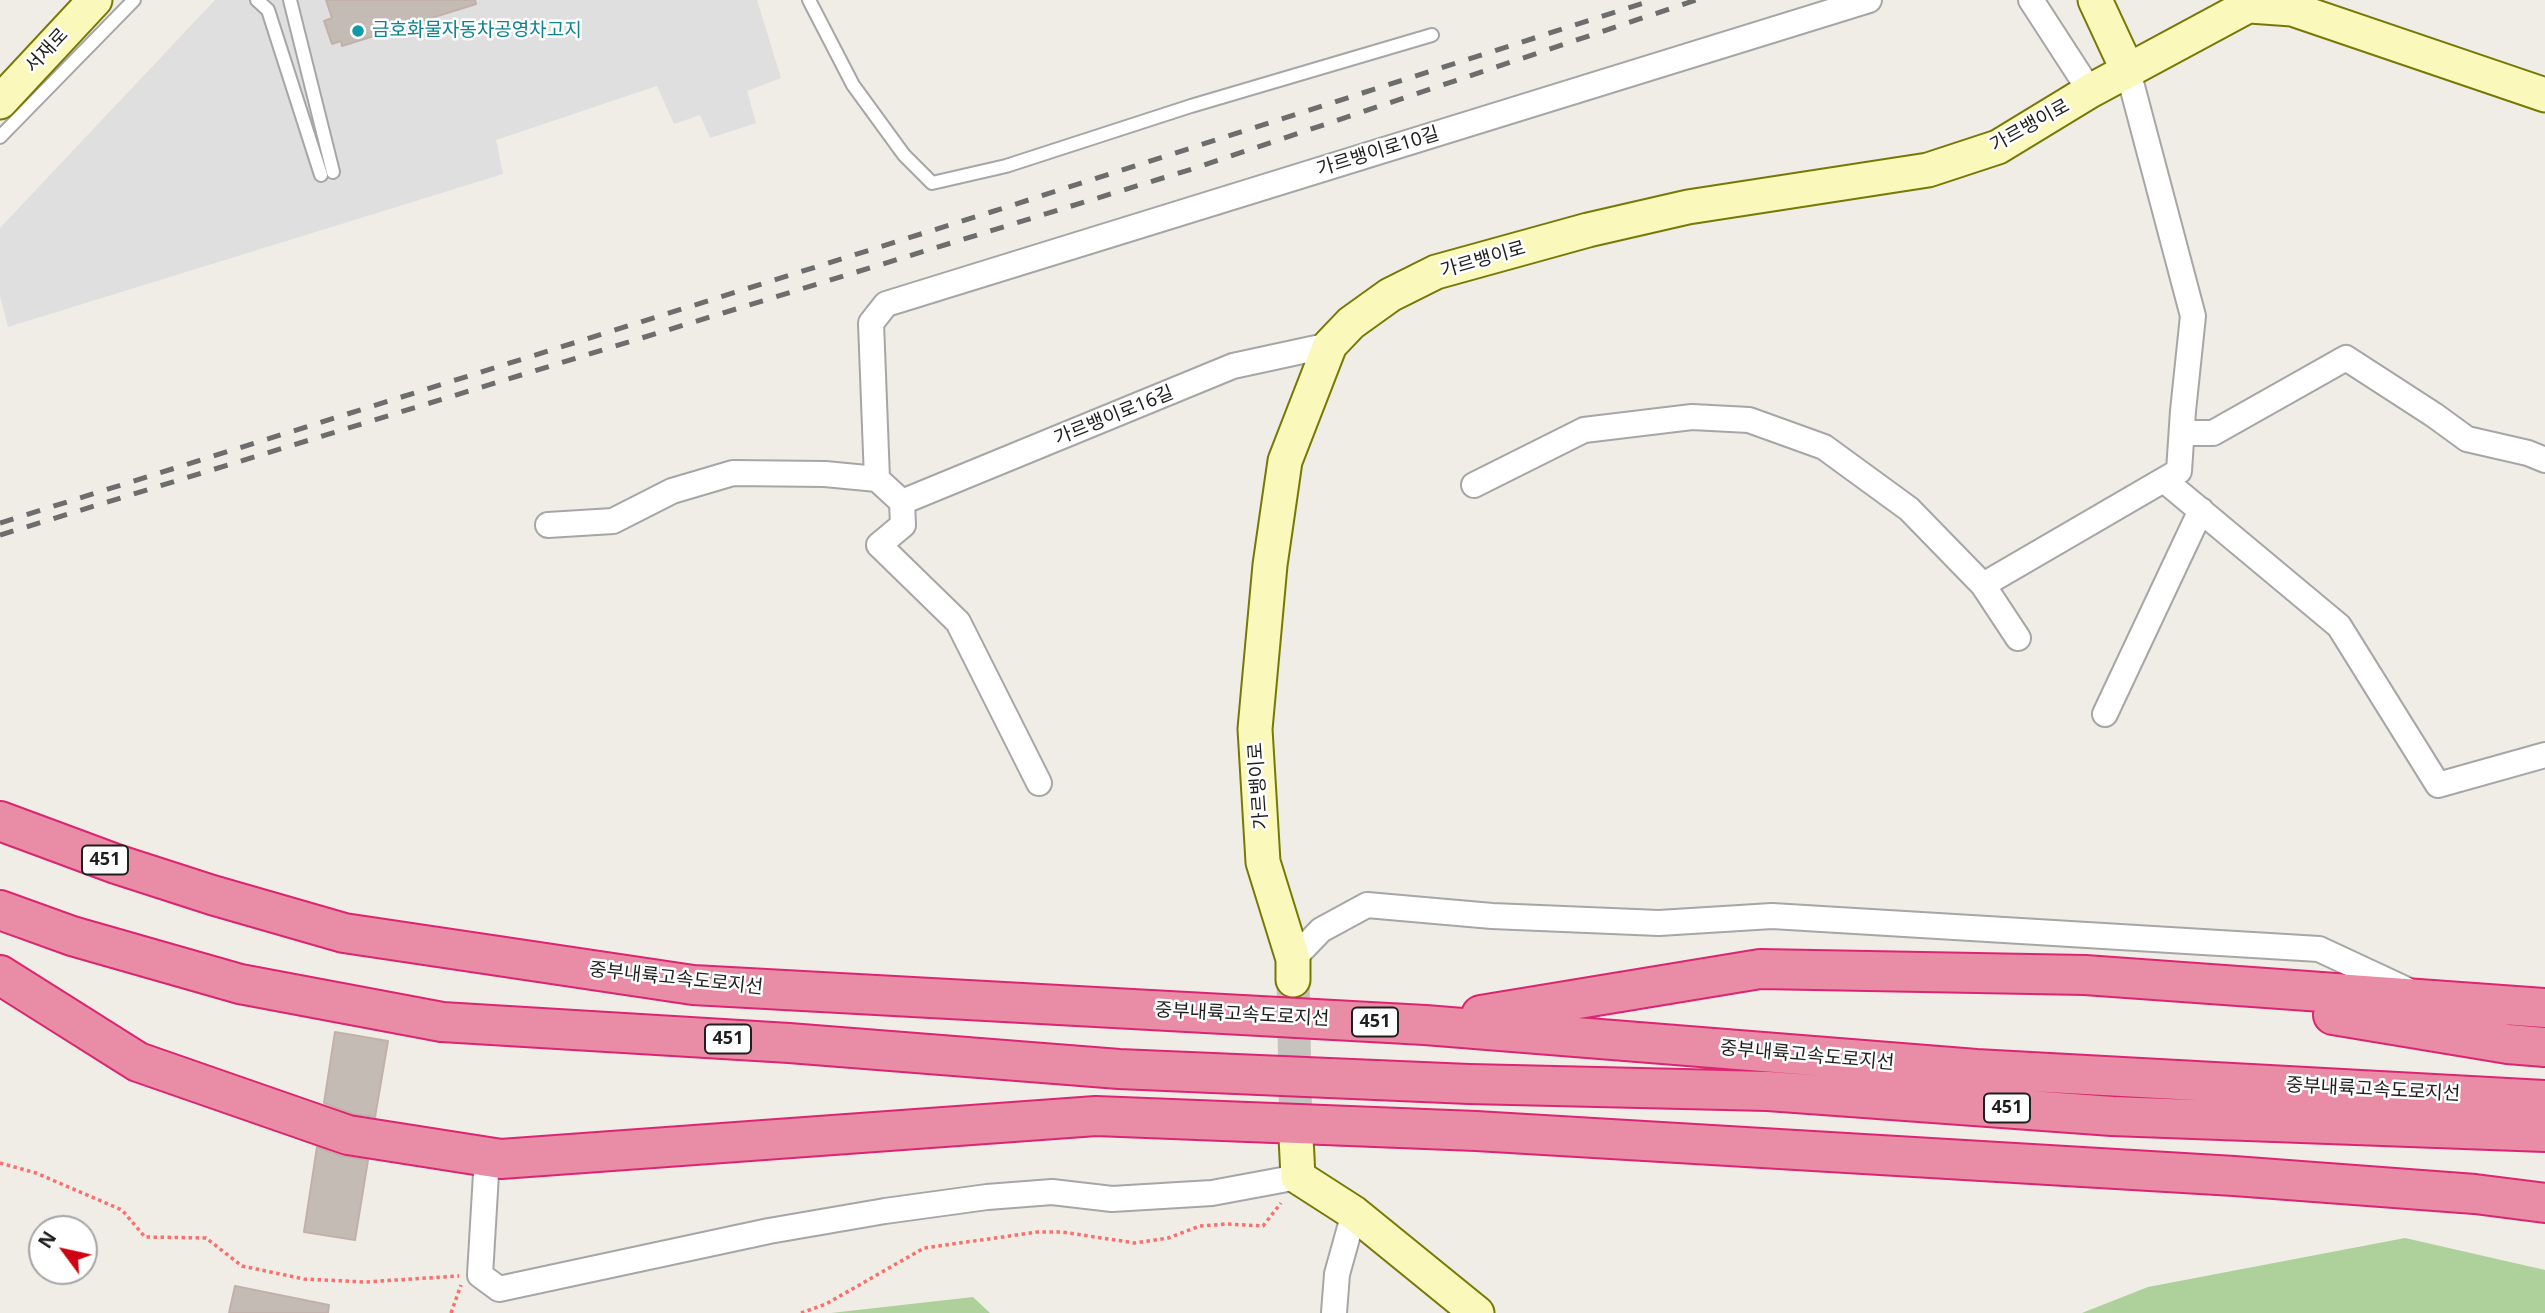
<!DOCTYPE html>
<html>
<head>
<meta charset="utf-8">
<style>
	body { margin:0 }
	#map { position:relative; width:2545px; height:1313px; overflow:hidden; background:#f0ece6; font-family:"Noto Sans",sans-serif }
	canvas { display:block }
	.north { position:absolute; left:28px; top:1215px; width:70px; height:70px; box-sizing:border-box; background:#fff; border:2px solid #a5a5a5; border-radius:50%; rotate:303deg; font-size:19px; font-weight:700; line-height:28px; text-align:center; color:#1f1f1f }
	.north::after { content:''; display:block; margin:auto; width:24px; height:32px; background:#cf0011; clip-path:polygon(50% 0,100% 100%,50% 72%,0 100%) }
</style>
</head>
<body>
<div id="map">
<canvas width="2545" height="1313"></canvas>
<div class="north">N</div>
</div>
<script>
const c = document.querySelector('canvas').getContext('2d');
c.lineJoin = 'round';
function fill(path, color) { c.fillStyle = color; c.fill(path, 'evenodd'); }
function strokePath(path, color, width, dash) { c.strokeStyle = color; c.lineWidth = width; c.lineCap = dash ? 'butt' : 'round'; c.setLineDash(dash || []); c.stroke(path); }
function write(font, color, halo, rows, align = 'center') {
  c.font = font + ' "Noto Sans","Noto Sans KR",sans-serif'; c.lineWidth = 5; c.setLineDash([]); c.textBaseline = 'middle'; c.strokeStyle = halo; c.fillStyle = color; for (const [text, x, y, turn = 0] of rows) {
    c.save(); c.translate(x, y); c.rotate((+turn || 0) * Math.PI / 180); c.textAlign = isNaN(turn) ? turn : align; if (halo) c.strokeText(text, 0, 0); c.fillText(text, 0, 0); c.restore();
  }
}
const forest = new Path2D(`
	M2405 1238 2545 1270V1313H2082L2148 1287Z
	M973 1297 990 1313H831Z`);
const parking = new Path2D(`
	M215 0H757L781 78 747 91 756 123 710 138 700 115 674 124 657 86 496 140 503 174 8 327 0 296V228Z`);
const building = new Path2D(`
	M326 0H475L476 4 342 46 341 41 332 44 324 21 332 18Z
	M335 1032 388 1041 375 1117 353 1114 324 1103Z
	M317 1147 341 1156 368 1160 355 1240 304 1232Z
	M235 1286 329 1305 328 1313H229Z`);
const secondaryTunnel = new Path2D(`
	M1293 980 1296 1137`);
const path = new Path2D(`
	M0 1163 36 1173 122 1210 145 1237 206 1238 242 1266 304 1279 365 1282 459 1276
	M451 1313 461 1285
	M801 1313 826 1304 924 1248 1038 1232H1062L1135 1243 1168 1238 1200 1226 1226 1224 1263 1226 1281 1203`);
const lane = new Path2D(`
	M257 0 268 10 321 175
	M290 0 333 172
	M809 0 853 85 904 155 932 183 1006 166 1191 106 1432 35
	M0 137 134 0`);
const street = new Path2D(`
	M2031 0 2090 91
	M1330 345 1233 366 902 502 877 479 871 323 886 304 1869 0
	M2182 433H2213L2346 358 2434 415 2467 439 2528 453 2545 460
	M2164 480 2339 626 2438 785 2545 755
	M1474 485 1584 430 1692 417 1749 420 1824 447 1909 509 1983 585 2018 638
	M902 502 903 525 879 545 958 622 1039 783
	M548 525 613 521 672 491 733 473 825 474 877 479
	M1983 585 2179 471 2183 411 2193 316 2128 71
	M2105 714 2201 510
	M1293 959 1321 930 1367 905 1492 916 1659 923 1772 916 2319 949 2407 990
	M487 1157 480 1275 499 1289 769 1231 885 1211 987 1197 1052 1192 1112 1199 1212 1193 1298 1177
	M1334 1313 1337 1274 1354 1213`);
const secondary = new Path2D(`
	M2095 0 2128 71
	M2250 6 2292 9 2545 95
	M0 102 95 0
	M1293 980V959L1263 862 1255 729 1270 565 1285 461 1330 345 1351 323 1390 295 1436 272 1588 230 1688 207 1928 170 1998 147 2090 91 2259 0
	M1296 1137 1298 1177 1354 1213 1477 1313`);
const highway = new Path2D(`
	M0 821 116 864 212 895 344 933 693 985 1425 1025 1976 1069 2545 1100
	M0 910 72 936 240 984 442 1022 789 1043 1119 1069 1469 1084 1768 1091 2112 1116 2545 1132
	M0 975 138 1062 348 1135 501 1159 1096 1116 1476 1131 2234 1176 2475 1194 2545 1203
	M1481 1015 1760 969 2085 975 2545 1008
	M2333 1015 2508 1044 2545 1047`);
const rail = new Path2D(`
	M0 523 991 212 1653 0
	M0 535 1192 169 1696 0`);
const markers = [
	[358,31,7,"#0f9aa8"]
];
const shields = [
	[105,860,46],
	[1375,1022,46],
	[728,1039,46],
	[2007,1108,46]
];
const shieldNames = [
	["451",105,860],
	["451",1375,1022],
	["451",728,1039],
	["451",2007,1108]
];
const cultureNames = [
	["금호화물자동차공영차고지",372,31]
];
const streetNames = [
	["서재로",47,51,-47],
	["가르뱅이로",2030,126,-29],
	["가르뱅이로10길",1378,152,-17],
	["가르뱅이로",1483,260,-16],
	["가르뱅이로16길",1114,416,-22],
	["가르뱅이로",1259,786,-94],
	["중부내륙고속도로지선",676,979,6],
	["중부내륙고속도로지선",1242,1015,3],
	["중부내륙고속도로지선",1807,1056,5],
	["중부내륙고속도로지선",2373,1090,3]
];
fill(forest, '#aed09a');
fill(parking, '#dfdfdf');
fill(building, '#c5bbb5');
strokePath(building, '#c2b1a8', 2);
strokePath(secondaryTunnel, '#c6c3be', 33, [33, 17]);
strokePath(lane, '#a6a6a6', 16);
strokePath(street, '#a6a6a6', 28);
strokePath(secondary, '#767904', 37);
strokePath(highway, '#dd2473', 42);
strokePath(path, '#fb6f6c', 3.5, [3.5, 3.5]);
strokePath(lane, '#fff', 12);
strokePath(street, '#fff', 24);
strokePath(secondary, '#faf8ba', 33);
strokePath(highway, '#e88da5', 38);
strokePath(rail, '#6d6d6d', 5, [14, 14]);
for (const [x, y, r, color] of markers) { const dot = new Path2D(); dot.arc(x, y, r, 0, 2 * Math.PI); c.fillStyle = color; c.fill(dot); strokePath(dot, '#fff', 2.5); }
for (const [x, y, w] of shields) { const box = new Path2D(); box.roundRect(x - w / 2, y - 14.5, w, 29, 5); c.fillStyle = '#fff'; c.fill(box); strokePath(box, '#1f1f1f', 2); }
write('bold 18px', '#1f1f1f', null, shieldNames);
write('19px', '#0d838f', '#fff', cultureNames, 'left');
write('19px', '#1f1f1f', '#fff', streetNames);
</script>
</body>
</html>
